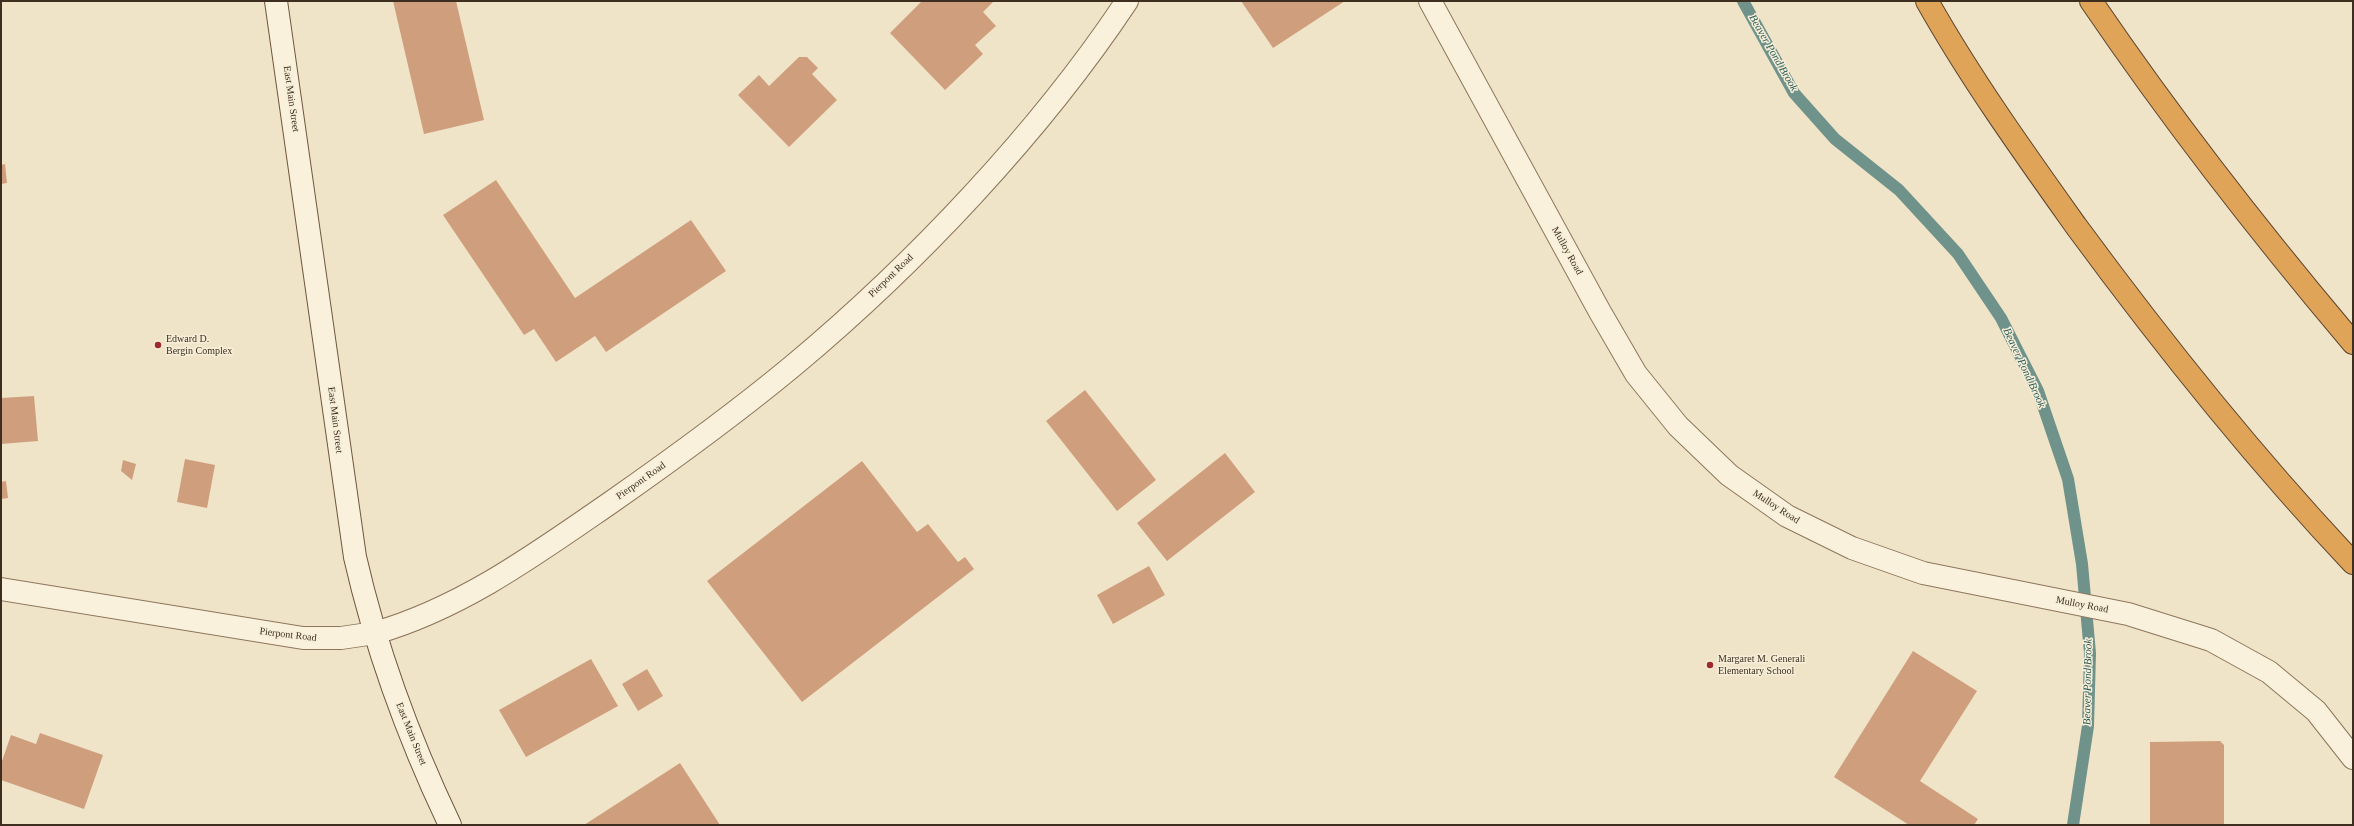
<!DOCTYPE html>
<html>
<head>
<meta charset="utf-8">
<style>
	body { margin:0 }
	#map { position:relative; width:2354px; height:826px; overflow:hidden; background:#f0e4c8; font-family:"Times New Roman",serif }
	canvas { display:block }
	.frame { position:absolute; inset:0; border:2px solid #3d2e20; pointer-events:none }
</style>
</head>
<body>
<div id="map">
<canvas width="2354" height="826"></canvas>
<div class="frame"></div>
</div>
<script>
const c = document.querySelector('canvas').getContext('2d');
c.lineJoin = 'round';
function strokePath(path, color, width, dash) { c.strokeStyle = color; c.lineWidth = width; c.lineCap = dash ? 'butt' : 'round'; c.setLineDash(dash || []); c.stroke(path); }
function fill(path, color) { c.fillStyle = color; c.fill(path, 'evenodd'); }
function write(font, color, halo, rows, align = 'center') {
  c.font = font + ' "Times New Roman",serif'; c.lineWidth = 3; c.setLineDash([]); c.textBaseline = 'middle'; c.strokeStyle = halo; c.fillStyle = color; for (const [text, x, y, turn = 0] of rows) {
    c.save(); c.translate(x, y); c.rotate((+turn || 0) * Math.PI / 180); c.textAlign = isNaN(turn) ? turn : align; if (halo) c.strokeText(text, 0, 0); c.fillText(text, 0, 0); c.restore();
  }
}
const stream = new Path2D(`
	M1743 1 1794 93 1835 139 1899 190 1958 254 2001 318 2038 391 2068 479 2082 564 2090 653 2088 726 2073 825`);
const building = new Path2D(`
	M393 1H456L484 120 424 134Z
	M922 1H994L983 12 996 26 975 45 983 54 945 90 890 33Z
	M1241 1H1345L1273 48Z
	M799 57H807L818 68 812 74 837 100 789 147 738 95 759 75 769 86Z
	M5 164 7 183 1 184V165Z
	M496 180 575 298 691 220 726 271 606 352 595 336 556 362 534 329 524 335 443 215Z
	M1085 390 1156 480 1117 511 1046 421Z
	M34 396 38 441 1 444V398Z
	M1225 453 1255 492 1167 561 1137 523Z
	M185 459 215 465 207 508 177 502Z
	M123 460 136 464 132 480 121 471Z
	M862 461 917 532 928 524 958 562 965 557 974 569 802 702 707 581Z
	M6 481 8 498 1 499V482Z
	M1149 566 1165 595 1113 624 1097 595Z
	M1913 651 1977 691 1920 781 1978 819 1974 825H1909L1834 777Z
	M591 659 618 706 526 757 499 710Z
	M647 669 663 696 638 711 622 684Z
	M40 733 103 755 84 809 1 780V764L11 735 36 744Z
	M2220 741 2224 745V825H2150V742Z
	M680 763 720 825H584Z`);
const minor = new Path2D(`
	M1430 1 1600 312 1636 374 1678 426 1729 475 1787 516 1852 548 1923 573 2128 614 2211 640 2269 672 2316 711 2353 758
	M375 633C462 608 536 554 610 503 673 459 735 414 794 365 915 264 1040 132 1127 1`);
const tertiary = new Path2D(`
	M1 589 303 638H341L375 633`);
const secondary = new Path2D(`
	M276 1 355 557C376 649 409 739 450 825`);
const motorway = new Path2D(`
	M1927 1C1971 79 2024 153 2076 226 2162 343 2253 457 2353 563
	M2091 1C2172 120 2260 233 2353 343`);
const markers = [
	[158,345,4,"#9e2a2b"],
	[1710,665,4,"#9e2a2b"]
];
const streetNames = [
	["East Main Street",291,99,82],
	["Mulloy Road",1567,251,61],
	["Pierpont Road",891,276,-44],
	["East Main Street",335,420,83],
	["Pierpont Road",641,481,-35],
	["Mulloy Road",1776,507,33],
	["Mulloy Road",2082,605,11],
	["Pierpont Road",288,635,7],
	["East Main Street",411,734,68]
];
const poiNames = [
	["Edward D.",166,339],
	["Bergin Complex",166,351],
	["Margaret M. Generali",1718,659],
	["Elementary School",1718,671]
];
const waterNames = [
	["Beaver Pond Brook",1773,53,60],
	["Beaver Pond Brook",2024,368,65],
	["Beaver Pond Brook",2088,682,-89]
];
strokePath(stream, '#6f938a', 12);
fill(building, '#cf9f7d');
strokePath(minor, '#8d765c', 24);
strokePath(tertiary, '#8d765c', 24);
strokePath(secondary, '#6f573f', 24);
strokePath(motorway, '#5b4430', 24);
strokePath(minor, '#faf1dc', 22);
strokePath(tertiary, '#faf1dc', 22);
strokePath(secondary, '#faf1dc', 22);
strokePath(motorway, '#e0a458', 22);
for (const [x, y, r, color] of markers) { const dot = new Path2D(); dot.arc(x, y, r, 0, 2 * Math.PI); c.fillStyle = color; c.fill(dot); strokePath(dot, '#f7eed8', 1.5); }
write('10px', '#3d2e20', '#f7eed8', streetNames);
write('10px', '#3d2e20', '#f7eed8', poiNames, 'left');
write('italic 11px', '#2f5d5a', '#f7eed8', waterNames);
</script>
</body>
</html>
